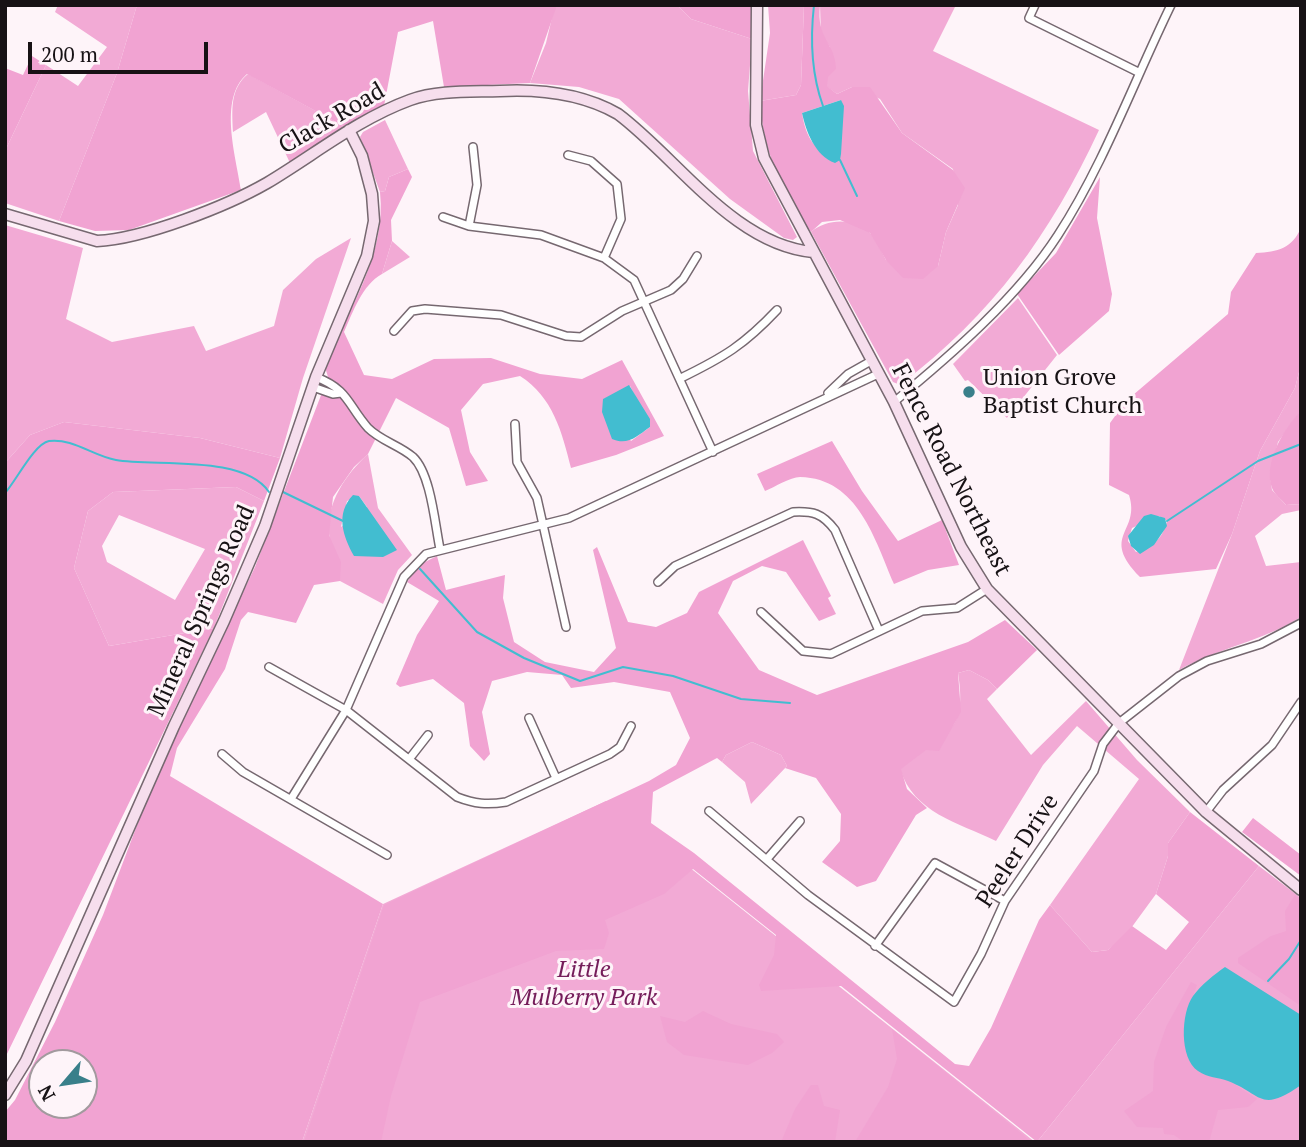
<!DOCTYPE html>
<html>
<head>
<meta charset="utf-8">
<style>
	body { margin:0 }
	#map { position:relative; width:1306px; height:1147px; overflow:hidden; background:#fef4f9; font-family:"PT Serif",serif }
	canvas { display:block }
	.frame { position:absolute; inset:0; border:7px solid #171215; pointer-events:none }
	.north { position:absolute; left:28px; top:1049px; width:70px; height:70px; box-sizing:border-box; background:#fef4f9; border:2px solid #a29a9e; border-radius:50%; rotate:241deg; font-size:19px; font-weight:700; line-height:28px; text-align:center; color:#171215 }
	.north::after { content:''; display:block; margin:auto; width:24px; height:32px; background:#397f8a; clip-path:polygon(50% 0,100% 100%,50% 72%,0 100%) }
	.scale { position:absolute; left:28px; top:42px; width:180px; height:32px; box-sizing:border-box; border:4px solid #171215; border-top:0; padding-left:9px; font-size:21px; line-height:24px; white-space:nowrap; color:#171215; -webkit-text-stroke:5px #fef4f9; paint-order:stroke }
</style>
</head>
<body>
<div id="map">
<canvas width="1306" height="1147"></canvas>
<div class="frame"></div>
<div class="north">N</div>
<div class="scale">200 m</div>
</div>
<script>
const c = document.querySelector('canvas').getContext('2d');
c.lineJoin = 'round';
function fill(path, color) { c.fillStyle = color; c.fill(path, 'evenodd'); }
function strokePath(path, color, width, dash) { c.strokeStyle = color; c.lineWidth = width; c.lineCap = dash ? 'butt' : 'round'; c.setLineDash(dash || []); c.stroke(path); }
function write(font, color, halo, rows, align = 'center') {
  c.font = font + ' "PT Serif",serif'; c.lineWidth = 6; c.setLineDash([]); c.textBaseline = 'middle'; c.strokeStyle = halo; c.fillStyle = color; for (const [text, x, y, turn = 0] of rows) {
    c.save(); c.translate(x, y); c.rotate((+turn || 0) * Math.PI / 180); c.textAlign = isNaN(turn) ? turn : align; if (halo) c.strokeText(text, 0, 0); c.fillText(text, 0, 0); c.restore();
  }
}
const green = new Path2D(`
	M58 5H137L117 73 59 221 5 203V151L46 65 78 86 107 47 55 12Z
	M555 5H677L691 19 752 39 748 91 753 151 797 237 793 240 784 238 730 199 619 99 579 87 530 83 546 43Z
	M768 5H804L801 85 796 95 760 101 770 33Z
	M820 5H956L933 51 1099 130C1050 235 993 314 900 385L893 382 811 232C827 218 856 217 872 235 877 242 882 252 886 260L938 266 946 232 958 205 953 169 902 133 880 99 852 87 837 94 826 86 830 47 821 35Z
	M248 74 347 128 290 163 266 112 233 132C232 109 230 89 248 74Z
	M385 120 408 169 389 177 385 191 380 192 360 137 363 132Z
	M5 225 83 248 66 319 112 342 194 326 206 351 274 326 283 290 316 259 351 238 303 378 280 458 200 438 64 422 30 435 5 463Z
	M392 241 410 257 382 274Z
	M1018 298 1057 355 1007 418 968 380 965 381 953 364Z
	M1301 364V411L1278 442 1270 476 1272 490 1286 505 1301 504V510L1282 514 1255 536 1266 566 1301 562V617C1263 641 1218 648 1179 670L1232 534 1260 451 1295 388Z
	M368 454 378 508 412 555 398 570 383 604 340 581C341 556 331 552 329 534 326 503 346 474 368 454ZM359 496 367 507 341 527 347 501Z
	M236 487 264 501 214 628 109 646 74 568 88 511 113 492ZM119 515 205 549 175 600 107 562 102 546Z
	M969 670 988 680 997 689 987 699 1031 755 1086 701 1137 760 1190 812 1168 843V856L1156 894 1126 935 1108 950 1092 952 1050 905 1139 779 1077 726 1043 765 996 841C957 822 914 813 900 769 938 730 969 741 958 673Z
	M752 742 781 755 787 766 751 804 745 782 722 762 726 755Z
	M606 801 1035 1142H302L383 904Z
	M1259 866 1301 898V1142H1037Z`);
const forest = new Path2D(`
	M137 5H555L556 8 530 83 444 87 433 21 398 32 384 106 347 128 247 74C218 99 236 156 241 190L129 230 95 231 59 221 117 73Z
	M677 5H753L752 39 691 19Z
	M804 5H820C816 40 835 41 836 69L828 77 827 86 837 94 852 87H870L902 133 953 170 965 188 946 232 938 266 923 279 903 278 886 260 870 233 840 220 822 222 811 232C782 190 763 153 760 101L796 95 801 85ZM841 100 840 160C815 153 806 138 802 113Z
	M32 56 46 65 5 151V68L23 75Z
	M408 169 412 177 391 220 392 241 382 274C362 285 353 312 344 332L364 375 392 379 434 359 491 358 540 374 582 379 622 360 664 436 616 455 571 468C562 432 553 397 520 376L483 384 461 410 470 452 488 481 466 486 449 428 396 398 368 454 354 467 333 497 329 535 341 562 340 581 314 585 296 623 248 612 241 620 225 669 177 748 170 776 383 904 302 1142H5V1112L15 1100 55 1022 103 915 158 770 255 567 328 377 325 367C347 311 387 255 380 192L385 191 389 177ZM630 386 650 427 631 441 604 399ZM42 1063H84V1105H42Z
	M1100 177 1097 218 1112 294 1109 311 1059 355 1017 294 1056 253Z
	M1301 228V364L1295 388 1260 451 1232 534 1216 569 1140 577C1099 535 1141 533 1129 495L1109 485 1110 423 1126 401 1228 314 1231 292 1256 253C1278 252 1292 248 1301 228ZM1159 516 1167 521C1162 540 1153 546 1136 552L1128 541 1132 528Z
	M1301 411V504L1286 505C1282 500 1274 494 1272 488 1263 463 1284 428 1301 411Z
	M64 422 200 438 280 458 264 501 236 487 113 492 88 511 74 568 109 646 214 628 5 1058V463L30 435Z
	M832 441 862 491 898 541 942 520 959 565 928 570 894 584C875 540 858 478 800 477 790 477 775 487 765 491L757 474Z
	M803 540 831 596 828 598 836 614 819 621 786 572 762 566 733 581 718 613 759 670 817 695 968 642 1005 620 1037 650 997 689 988 680 969 670 958 673 961 712 939 751 926 750 901 769 907 789 927 808 916 815 876 881 857 887 822 862 840 841 841 814 816 778 785 768 787 766 781 755 752 742 726 755 722 762 717 758 653 792 651 823 694 853 955 1064 969 1066 991 1028 1039 920 1050 905 1092 952 1108 950 1132 926 1166 950 1189 922 1156 894 1168 856V843L1190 812 1259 866 1037 1142 841 986 761 991 759 985 774 955 776 935 693 869 664 894 605 920 609 933 604 949 556 951 420 1002 391 1096 381 1142H304L384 905 649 781 676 765 690 738 670 692 614 682 571 688 562 675 527 672 492 681 482 712 490 754 484 761 470 746 464 703 433 679 400 687 396 684 417 635 439 601 407 582 419 565 437 556 446 590 505 575 503 598 514 642 545 662 594 672 616 648 593 550 597 547 628 622 656 627 687 613 699 592Z
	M1253 818 1301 855V876L1242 832Z
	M1295 895 1301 900V1006L1238 963V958L1271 936 1286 931 1285 911Z
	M1191 982 1197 985 1188 1010 1185 1044 1228 1080 1257 1099 1248 1107 1218 1110 1209 1142H1184L1174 1135 1164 1134 1163 1128 1137 1127 1124 1111 1153 1091 1154 1062 1166 1027Z
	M703 1011 731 1024 777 1034 784 1042 772 1053 748 1065 684 1055 667 1042 660 1016 685 1022Z
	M892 1029 1032 1142H855L888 1087 897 1059Z
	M811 1085H818L824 1106 840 1110 835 1142H781L795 1109Z`);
const water = new Path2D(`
	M841 100 844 106 841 154 840 160 835 163C815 156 806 131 802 113Z
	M629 385 650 419V427C637 436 628 446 612 439L602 412 603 399Z
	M353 495 359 496 397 550 383 557 354 556C343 536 335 514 353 495Z
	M1151 514 1165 518 1167 526 1154 545 1140 554 1131 546 1128 536 1144 516Z
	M1225 967 1301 1015V1085C1260 1114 1262 1094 1228 1081 1218 1077 1208 1078 1198 1071 1179 1058 1181 1013 1193 996 1201 985 1215 974 1225 967Z`);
const stream = new Path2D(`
	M814 5C810 40 811 73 823 106
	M840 160 857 196
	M283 492 343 521
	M5 493C16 481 34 444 49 441 73 438 93 456 116 460 154 467 243 454 269 492
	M1167 521 1258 461 1301 444
	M420 569 477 632 524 658 580 681 623 667 673 676 741 699 790 703
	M1268 981 1289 959 1301 940`);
const street = new Path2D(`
	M1035 5 1029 18 1138 72
	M568 155 591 161 617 184 621 219 604 258
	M443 217 469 226 541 235 604 258 634 280 713 452
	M469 226 477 185 473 147
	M394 331 412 311 425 309 501 315 566 336 581 337 622 311 671 290 683 279 697 256
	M316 377C349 390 347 404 368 428 381 441 399 445 413 457 431 474 435 525 440 549
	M681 378C724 357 744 345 777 310
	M313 387 333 394 341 393
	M828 393 848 374 871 361
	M894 402C950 356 1018 297 1058 235 1104 164 1134 81 1171 5
	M515 424 517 462 537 498 566 627
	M658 582 675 566 793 512C813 511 822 513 835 530L879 631
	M761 612 803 651 831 654 922 611 957 608 987 589
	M269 667 346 710 457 797C475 804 487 805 506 802L610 754 620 747 631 726
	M529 718 556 778
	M222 754 243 772 387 855
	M410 758 428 735
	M291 799 346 710 404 577 426 554 569 518 878 374
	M709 811 808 895 954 1002 981 954 1005 901 1094 771 1103 744 1119 723 1179 676 1207 661 1261 644 1301 623
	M1206 812 1223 790 1272 745 1301 702
	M767 859 800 821
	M875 946 935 863 1005 901`);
const secondary = new Path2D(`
	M757 5 756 125 764 158 894 402 961 547 987 589 1206 812 1301 890
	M5 214 97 241C143 239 227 206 267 183 314 155 358 119 410 100 438 90 470 92 500 91 539 89 583 94 618 114 677 158 734 245 813 252
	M5 1095 26 1061 174 726 224 621 265 526 316 377 367 256 374 221 372 194 362 156 349 130`);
const markers = [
	[969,392,7,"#397f8a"]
];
const streetNames = [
	["Clack Road",332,119,-30],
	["Fence Road Northeast",951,470,63],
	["Mineral Springs Road",202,611,-66],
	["Peeler Drive",1018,851,-57]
];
const poiNames = [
	["Union Grove",983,378],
	["Baptist Church",983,406]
];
const parkNames = [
	["Little",584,970],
	["Mulberry Park",584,998]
];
fill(green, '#f2aad5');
fill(forest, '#f1a3d2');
fill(water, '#42bdd0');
strokePath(stream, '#42bdd0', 2);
strokePath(street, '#766870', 10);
strokePath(secondary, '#766870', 13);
strokePath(street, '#fff', 7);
strokePath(secondary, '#f6deed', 10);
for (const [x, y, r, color] of markers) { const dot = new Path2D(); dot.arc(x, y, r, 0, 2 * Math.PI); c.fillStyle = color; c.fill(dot); strokePath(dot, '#fef4f9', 2.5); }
write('24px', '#171215', '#fef4f9', streetNames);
write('24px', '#171215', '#fef4f9', poiNames, 'left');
write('italic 24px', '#751c5a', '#fef4f9', parkNames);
</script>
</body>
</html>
